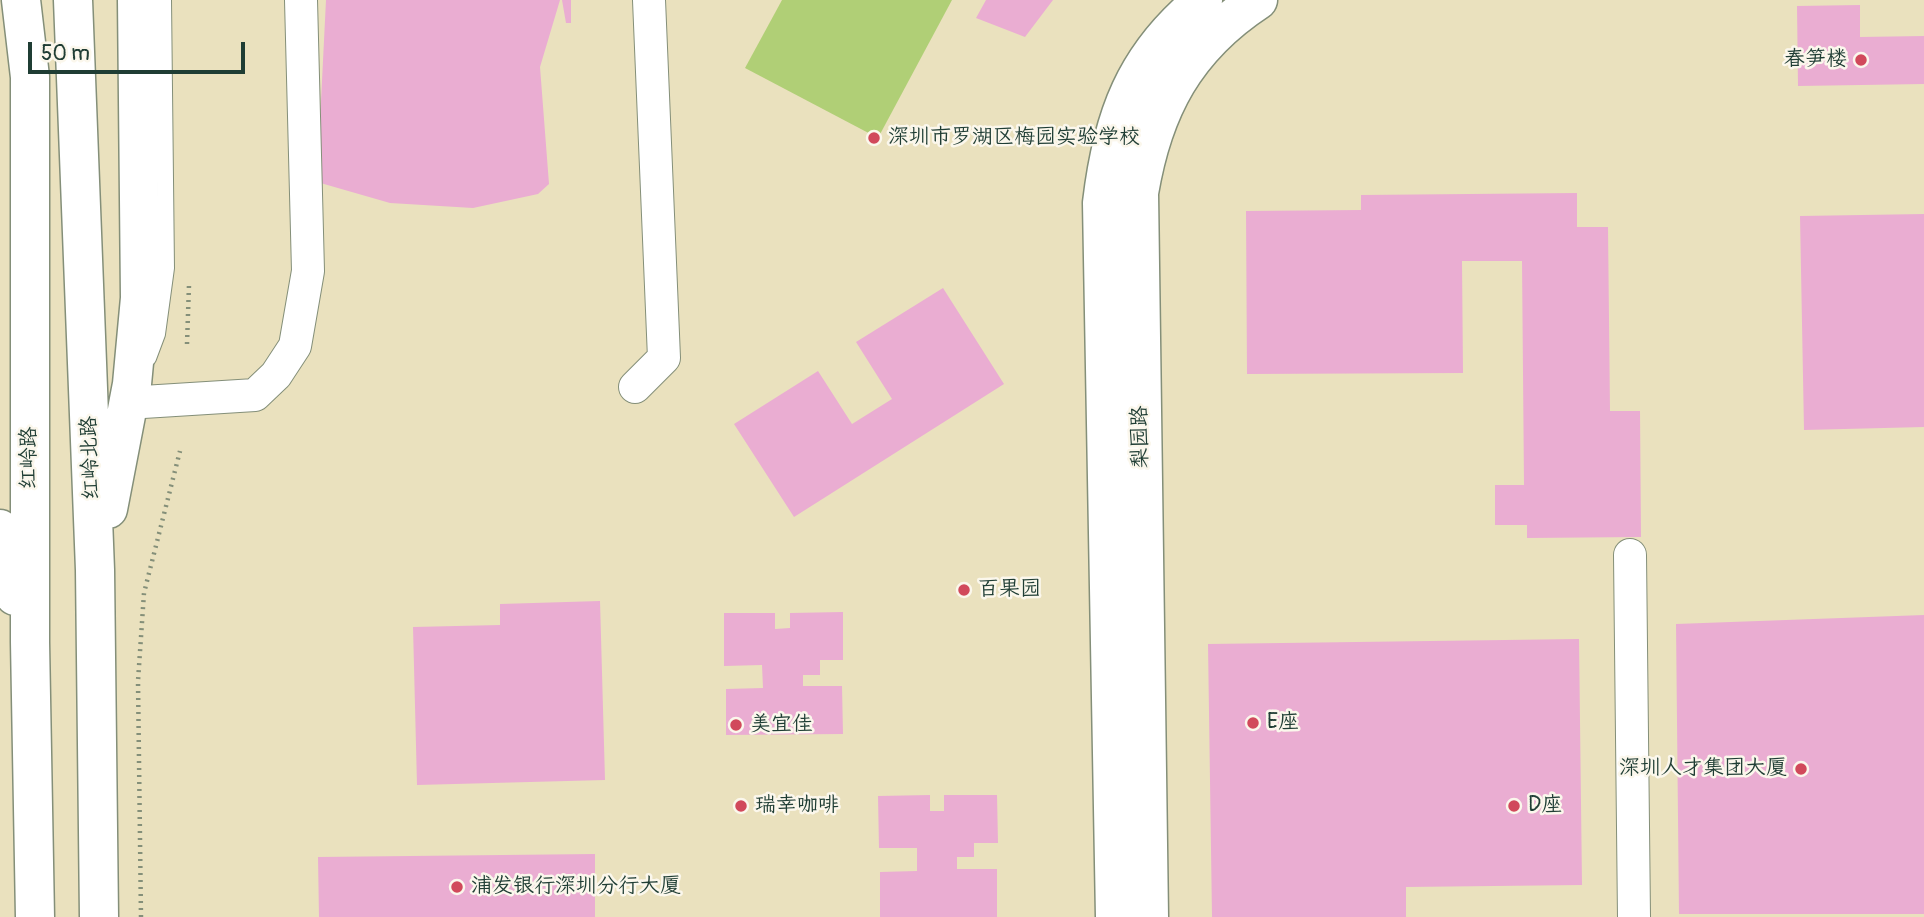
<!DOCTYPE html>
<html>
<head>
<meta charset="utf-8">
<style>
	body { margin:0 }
	#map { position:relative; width:1924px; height:917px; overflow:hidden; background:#eae1be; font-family:Pangolin,sans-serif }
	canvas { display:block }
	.scale { position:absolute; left:28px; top:42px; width:217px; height:32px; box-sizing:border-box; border:4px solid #1f3d34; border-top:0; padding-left:9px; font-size:21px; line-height:24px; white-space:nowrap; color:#1f3d34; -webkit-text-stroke:5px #fbf7ec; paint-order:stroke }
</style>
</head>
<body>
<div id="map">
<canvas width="1924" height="917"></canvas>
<div class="scale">50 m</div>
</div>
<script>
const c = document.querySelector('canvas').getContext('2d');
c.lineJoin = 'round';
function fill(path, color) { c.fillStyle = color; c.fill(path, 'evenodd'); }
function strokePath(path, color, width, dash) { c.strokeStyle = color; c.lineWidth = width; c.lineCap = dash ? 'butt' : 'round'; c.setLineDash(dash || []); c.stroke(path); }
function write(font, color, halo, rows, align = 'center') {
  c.font = font + ' Pangolin,"LXGW WenKai TC",sans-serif'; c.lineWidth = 5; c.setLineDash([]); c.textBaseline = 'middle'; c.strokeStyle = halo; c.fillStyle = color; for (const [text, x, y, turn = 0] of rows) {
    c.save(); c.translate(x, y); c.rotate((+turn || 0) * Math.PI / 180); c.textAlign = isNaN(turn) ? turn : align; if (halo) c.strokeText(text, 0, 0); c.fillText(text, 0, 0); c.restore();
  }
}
const green = new Path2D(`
	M782 0H952L878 138 745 68Z`);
const building = new Path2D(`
	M326 0H560L540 67 549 184 538 194 473 208 390 203 317 182Z
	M562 0H571V23H566Z
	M986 0H1053L1025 37 976 18Z
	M1860 5V37L1924 36V84L1798 86 1797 6Z
	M1577 193V227H1608L1610 411H1640L1641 537 1527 538V525H1495V485H1524L1522 261H1462L1463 373 1247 374 1246 211 1361 210V195Z
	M1924 214V427L1804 430 1800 216Z
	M943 288 1004 384 794 517 734 424 818 371 852 424 892 399 856 342Z
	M600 601 605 780 417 785 413 627 500 625V604Z
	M843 612V660H820V675H803V686H842L843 734 726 735V689L763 688 762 665 724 666V613H775V629L790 628V613Z
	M1924 615V914H1679L1676 624Z
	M1579 639 1582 885 1406 887V917H1212L1208 644Z
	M930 795V811H944V795H997L998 843H974V857H957V869H997V917H880V872L917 871V848H879L878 796Z
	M595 854V917H319L318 857Z`);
const path = new Path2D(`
	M187 344 189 285
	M141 917 138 681 144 593 180 451`);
const service = new Path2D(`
	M148 358 157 334 166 268 163 0`);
const minor = new Path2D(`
	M635 387 664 358 649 0
	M127 403 255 395 276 375 295 346 308 271 301 0
	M1630 555 1634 917`);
const tertiary = new Path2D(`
	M1115 917 1102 203C1112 118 1134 56 1203 0
	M1149 917 1139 193C1153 109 1185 48 1258 0`);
const primary = new Path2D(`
	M21 0 30 77V642L35 917
	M73 0 95 570 99 917
	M108 509 132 384 140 298 137 0
	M0 529 15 596`);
const markers = [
	[1861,60,7,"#d1495b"],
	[874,138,7,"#d1495b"],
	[964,590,7,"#d1495b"],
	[1253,723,7,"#d1495b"],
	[736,725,7,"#d1495b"],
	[1801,769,7,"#d1495b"],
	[741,806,7,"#d1495b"],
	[1514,806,7,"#d1495b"],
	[457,887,7,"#d1495b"]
];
const poiNames = [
	["春笋楼",1847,60,"right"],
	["深圳市罗湖区梅园实验学校",888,138],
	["百果园",978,590],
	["E座",1267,723],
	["美宜佳",750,725],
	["深圳人才集团大厦",1787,769,"right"],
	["瑞幸咖啡",755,806],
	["D座",1528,806],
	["浦发银行深圳分行大厦",471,887]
];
const streetNames = [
	["梨园路",1141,437,-91],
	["红岭路",30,458,-90],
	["红岭北路",91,458,-92]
];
fill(green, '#b0cf76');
fill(building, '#eaadd2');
strokePath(service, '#848f79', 18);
strokePath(minor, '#848f79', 34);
strokePath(tertiary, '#848f79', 41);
strokePath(primary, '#848f79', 41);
strokePath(path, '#848f79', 4.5, [2, 5]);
strokePath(service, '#fff', 16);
strokePath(minor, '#fff', 32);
strokePath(tertiary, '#fff', 38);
strokePath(primary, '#fff', 38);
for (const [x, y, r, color] of markers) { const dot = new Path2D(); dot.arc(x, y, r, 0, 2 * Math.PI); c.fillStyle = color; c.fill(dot); strokePath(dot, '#fbf7ec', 2.5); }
write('21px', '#1f3d34', '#fbf7ec', poiNames, 'left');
write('21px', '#1f3d34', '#fbf7ec', streetNames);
</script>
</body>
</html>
